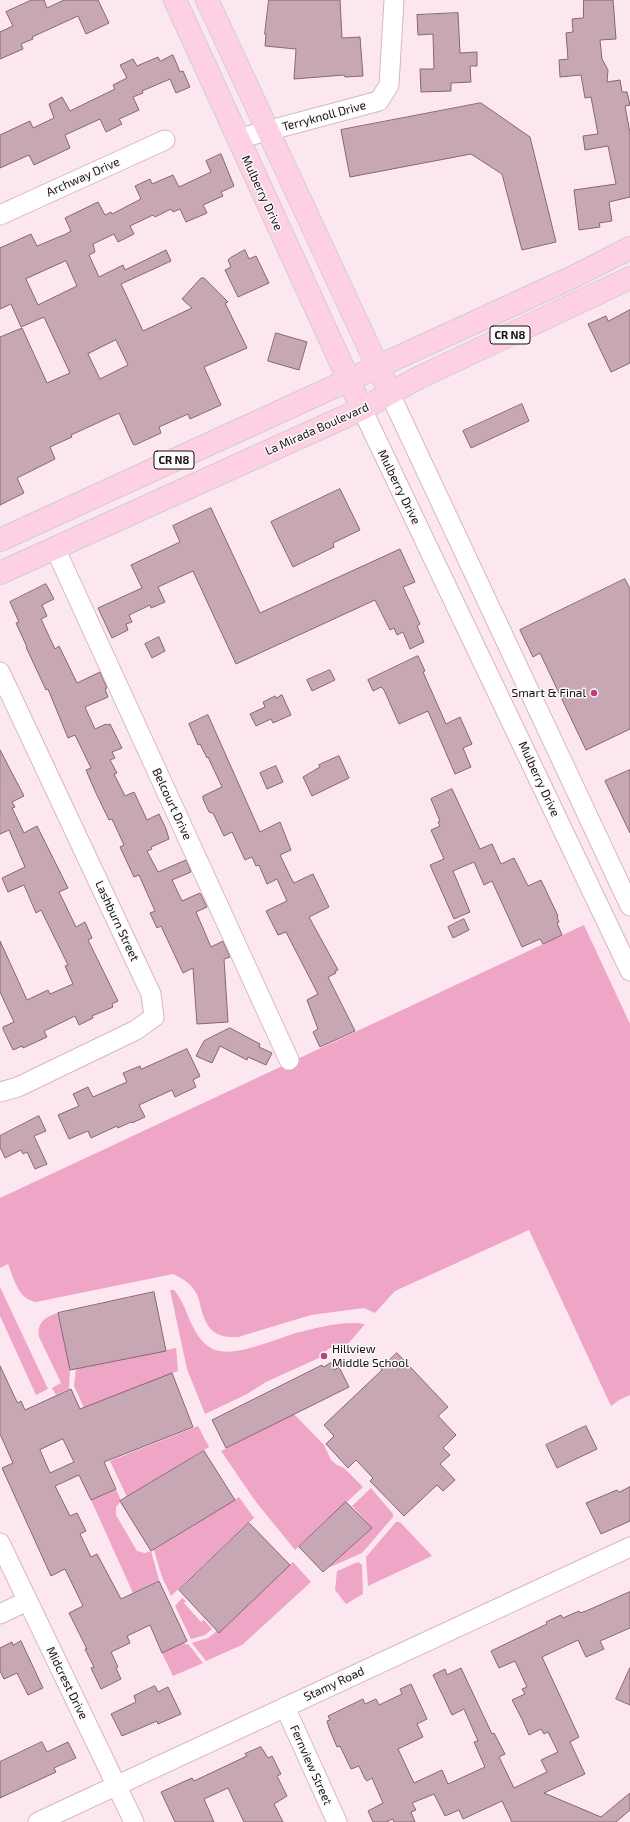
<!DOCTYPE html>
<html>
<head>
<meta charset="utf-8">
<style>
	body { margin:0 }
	canvas { display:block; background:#fce6ef }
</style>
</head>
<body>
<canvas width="630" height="1822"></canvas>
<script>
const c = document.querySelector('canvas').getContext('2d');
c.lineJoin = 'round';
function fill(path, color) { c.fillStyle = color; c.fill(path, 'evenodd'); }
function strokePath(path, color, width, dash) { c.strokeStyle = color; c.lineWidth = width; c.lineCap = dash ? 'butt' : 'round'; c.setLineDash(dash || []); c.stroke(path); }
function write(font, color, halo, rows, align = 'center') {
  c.font = font + ' "Exo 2",sans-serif'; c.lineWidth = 3; c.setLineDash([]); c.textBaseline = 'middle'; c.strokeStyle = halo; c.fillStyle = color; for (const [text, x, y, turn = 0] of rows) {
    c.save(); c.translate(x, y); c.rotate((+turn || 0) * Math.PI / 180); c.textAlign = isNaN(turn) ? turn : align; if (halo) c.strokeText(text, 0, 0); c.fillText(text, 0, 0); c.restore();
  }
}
const green = new Path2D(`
	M584 925 630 1024V1395L619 1400 611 1406 529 1230 395 1291 375 1313 364 1308 311 1315 238 1337C218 1338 208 1332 202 1312 200 1304 199 1297 195 1291 190 1283 182 1278 173 1274L36 1302C18 1299 14 1279 8 1264L0 1268V1198Z
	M0 1287 48 1389 36 1395 0 1316Z
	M170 1290H174C189 1307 190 1336 211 1348 231 1360 275 1339 296 1333 317 1328 344 1320 365 1324L342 1351 331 1348 328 1349 321 1357 266 1382 247 1394 205 1414 187 1369Z
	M58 1313 70 1370 69 1389 56 1395 52 1388 61 1383 39 1337C37 1322 45 1317 58 1313Z
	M176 1348 178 1371 84 1408 74 1386 76 1369Z
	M294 1414 324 1445 331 1460 337 1465 344 1468 363 1487 295 1550 256 1502 221 1451Z
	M198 1426 209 1447 127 1497 110 1461Z
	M371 1488 393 1514V1517L362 1553 328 1568 372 1528 352 1506Z
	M116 1489 121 1501 116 1507V1515L137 1551 145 1553 151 1551 159 1580 133 1593 91 1500Z
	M239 1497 254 1518 171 1596 162 1577 154 1550Z
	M396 1522H400L432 1556 368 1586 366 1557Z
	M293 1562 311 1582 242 1645 206 1661 192 1643 208 1638 217 1631 219 1633Z
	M358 1562 362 1565 363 1594 346 1604 335 1590 337 1571Z
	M182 1598 186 1601 184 1603 201 1622 204 1620 212 1629 205 1635 191 1639 175 1606Z
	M184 1642 186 1645 188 1644 203 1663 173 1676 162 1653Z`);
const building = new Path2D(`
	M32 0H44L47 8 64 0H98L109 23 86 34 78 16 32 37 33 39 21 44 23 49 0 59V32L13 26 6 12Z
	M269 0H340L342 38 360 37 363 76 345 77 344 75 294 79 296 49 265 46 266 34H265Z
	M584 0H613L616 39 600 40 602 59 608 70 607 82 620 80 622 92H627L630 105 625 106 630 133V197L609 202 612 221 599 223 600 227 579 230 574 190 616 184 608 146 585 150 583 136 598 134 591 97 585 98 581 75 560 77 559 60 568 59 566 33 573 32 572 19 583 18Z
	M458 13 460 53 477 52V66H470L471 82 451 83V91L421 92 420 69H434L433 34 418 35 417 15Z
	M173 55 180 72 183 71 190 87 176 93 170 79 142 91 143 93 133 97 139 110 119 119 122 124 106 132 100 119 65 135 70 148 34 165 29 155 0 168V135L30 121 33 128 54 118 49 104 62 97 70 111 115 89 113 85 127 78 120 65 133 59 137 66 158 57 160 61Z
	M481 103 530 137 556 242 522 250 502 174 471 154 350 177 341 130Z
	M221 154 234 186 221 192 223 196 203 205 207 213 186 222 180 209 173 212 171 209 155 217 153 215 130 226 134 234 118 242 114 234 93 244 95 252 89 255 99 277 123 265 125 270 166 250 171 261 121 284 143 331 192 308 182 299 201 278H204L228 302 225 303 247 348 204 367 221 405 190 419 188 414 159 427 161 433 135 445 133 444 119 413 71 435 72 437 50 447 55 459 17 478 24 493 0 505V337L22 328 47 383 70 373 44 317 21 327 11 304 0 309V248L31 234 37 246 66 234 71 231 65 218 98 202 105 215 111 212 112 214 141 199 135 186 150 179 152 184 173 175 179 187 211 172 206 161ZM66 261 77 286 38 305 26 279ZM116 340 128 365 100 379 88 354Z
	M245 250 249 259 256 256 269 283 238 297 225 270 231 267 228 260 230 258Z
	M630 310V363L611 372 588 324 606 316 608 321Z
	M276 333 307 342 299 370 268 361Z
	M522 404 529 421 471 448 463 431Z
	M340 489 360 530 333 543 334 547 293 567 271 522Z
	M211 508 260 613 400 549 415 582 403 587 420 624 417 626 424 642 410 649 403 632 397 635 394 628 390 630 375 600 236 664 193 571 158 587 165 602 151 608 150 605 129 615 132 622 126 624 128 630 112 638 98 608 142 588 131 565 180 542 173 526Z
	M625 579 630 589V729L586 750 540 653 533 657 520 630Z
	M46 584 54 599 42 605 47 616 41 619 55 649 59 646 77 683 100 672 107 688 105 689 108 697 85 707 95 729 106 724 107 725 110 724 122 748 112 752 115 758 110 760 117 773 114 774 125 796 134 792 147 820 159 814 166 829 169 839 151 847 152 849 147 851 158 872 186 860 191 872 172 880 182 901 200 893 207 907 196 912 211 947 223 941 230 957 224 959 228 1022 197 1024 193 968 183 973 161 926 157 928 150 913 155 911 139 875 134 877 120 847 124 845 112 819 109 820 95 791 86 770 91 768 75 735 68 738 48 689 46 690 26 647H27L16 623 19 622 10 602Z
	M159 637 165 651 152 658 145 644Z
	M418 656 425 671 423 672 446 724 460 717 472 744 463 748 471 767 455 774 428 711 399 724 384 690 381 687 373 691 368 680Z
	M330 670 335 680 312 691 307 680Z
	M282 695 291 715 273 723 271 719 256 726 250 714 265 707 263 702 275 696 276 698Z
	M208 715 260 832 280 822 291 850 280 855 291 878 294 883 313 874 329 907 309 917 338 970 335 971 336 973 328 977 355 1031 320 1047 313 1032 318 1029 307 1000 318 994 286 932 278 935 266 911 287 901 277 879 267 884 259 865 256 866 252 857 245 860 232 832 224 836 213 813 209 812 203 799V796L222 787 208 757 207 758 200 744 198 745 189 724Z
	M0 750 24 796 12 802 15 807 12 808 24 833 37 826 68 888 59 892 76 927 85 922 92 938 88 940 118 1001 112 1004 113 1007 92 1016 93 1018 79 1025 75 1016 44 1031 47 1037 23 1048 22 1046 13 1050 3 1029V1027L14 1022 0 992V941L27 1000 48 990 50 994 73 984 65 966 68 965 41 910 36 913 24 885 8 892 2 878 25 867 9 830 0 834Z
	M339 756 349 778 312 796 303 777 320 767 319 765Z
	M276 766 283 782 267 789 260 773Z
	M630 770V833L605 781Z
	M452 789 480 849 492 844 501 864 514 858 528 886 541 880 558 916 557 917 559 922 557 923 562 935 543 944 540 939 522 947 492 881 484 885 474 862 453 871 470 912 454 919 430 865 444 859 431 830 440 826 438 822 440 821 431 799Z
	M464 919 469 930 453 938 448 927Z
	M230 1028 260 1044 259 1047 272 1053 266 1065 248 1057 247 1060 220 1046 212 1063 196 1056 204 1041Z
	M187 1049 200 1076 193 1080 196 1087 175 1097 172 1090 139 1105 145 1117 132 1123 131 1122 118 1128 117 1126 91 1138 88 1131 69 1139 58 1115 79 1106 73 1094 88 1087 93 1097 127 1082 123 1073 140 1066 141 1069Z
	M39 1116 46 1131 34 1136 47 1164 35 1169 27 1152 23 1154 21 1150 5 1158 0 1147V1136Z
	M154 1292 166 1351 70 1370 58 1313Z
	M397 1353 448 1407 438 1416 456 1435 443 1448 450 1455 440 1464 455 1480 443 1491 437 1485 404 1516 370 1481 373 1478 356 1460 348 1468 326 1444 334 1436 324 1425 382 1370 381 1368Z
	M331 1363 334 1370 339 1367 349 1387 226 1448 212 1420 322 1365 323 1367Z
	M0 1366 17 1402 18 1403 21 1401 25 1410 71 1389 80 1409 172 1373 193 1427 104 1462 116 1489 91 1500 79 1475 55 1486 70 1516 77 1513 86 1531 80 1534 91 1557 97 1554 121 1599 159 1581 187 1641 162 1653 150 1625 127 1636 130 1643 111 1652 118 1667 116 1668 121 1679 101 1689 91 1668 94 1667 85 1649H87L69 1613 83 1606 65 1569 51 1576 2 1468 13 1463 0 1434ZM63 1439 74 1462 50 1473 40 1450Z
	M586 1426 597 1449 557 1468 546 1445Z
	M204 1451 235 1500 151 1551 120 1501Z
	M630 1487V1521L601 1534 586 1503 617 1490 619 1492Z
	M346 1502 372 1528 323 1572 299 1547Z
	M249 1523 290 1565 219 1633 179 1590Z
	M630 1592V1628L600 1641 604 1649 586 1657 578 1640 542 1657 579 1737 570 1742 585 1774 544 1793 601 1817 630 1793V1810L616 1822H512L502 1801 463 1819 459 1810 445 1816 434 1794 412 1803 416 1810 411 1812 415 1822H394L393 1819 386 1822H373L368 1811 383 1803 372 1778 367 1781 365 1779 359 1766 351 1769 340 1746 337 1747 329 1728 327 1721 330 1720 328 1716 363 1699 365 1704 376 1699 379 1705 402 1694 400 1689 411 1684 427 1719 417 1724 423 1737 398 1749 414 1783 442 1770 448 1784 485 1767 474 1742 478 1741 464 1709 452 1715 433 1675 445 1669 447 1675 461 1668 492 1734 494 1733 505 1754 499 1757 514 1788 547 1772 541 1760 558 1752 548 1732 544 1734 541 1729 529 1735 522 1719 512 1700 525 1694 522 1689 527 1687 515 1661 499 1668 491 1651 547 1624 546 1622 561 1615 563 1618 579 1611 580 1613 586 1611Z
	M21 1641 43 1688 28 1695 17 1673 4 1679 0 1671V1648L12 1642 13 1645Z
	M630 1668V1705L616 1699Z
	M155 1686 158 1692 168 1687 181 1714 158 1724 157 1721 122 1736 111 1714 136 1702 134 1696Z
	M42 1742 47 1752 68 1742 76 1758 54 1768 56 1772 0 1798V1762Z
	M261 1747 268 1758 272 1756 281 1774 277 1776 287 1796 274 1804 283 1822H244L228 1788 204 1799 214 1822H175L161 1792 192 1778 194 1781 247 1756 245 1754Z`);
const minor = new Path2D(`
	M237 139 379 101 389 85 394 0
	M0 215 165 140
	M390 394 630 906
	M362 409 630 971
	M55 548 289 1060
	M0 672 151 994 154 1017 136 1030 18 1087 0 1092
	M0 1543 134 1822
	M0 1614 27 1601
	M285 1707 337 1822
	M38 1822 630 1547`);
const major = new Path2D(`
	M175 0 362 409
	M207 0 384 380
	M0 540 571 278 630 248
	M0 573 362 409 418 378 630 278`);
const markers = [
	[594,693,4,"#c03c82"],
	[324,1356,4,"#c03c82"]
];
const shields = [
	[510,335,40],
	[174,460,40]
];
const shieldNames = [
	["CR N8",510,335],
	["CR N8",174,460]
];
const streetNames = [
	["Terryknoll Drive",324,116,-15],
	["Archway Drive",83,177,-24],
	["Mulberry Drive",262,193,65],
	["La Mirada Boulevard",317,429,-24],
	["Mulberry Drive",399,487,64],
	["Mulberry Drive",539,779,65],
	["Belcourt Drive",172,804,65],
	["Lashburn Street",117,921,65],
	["Midcrest Drive",67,1683,64],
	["Stamy Road",334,1684,-25],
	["Fernview Street",311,1765,66]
];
const poiNames = [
	["Smart & Final",586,693],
	["Hillview",332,1349,"left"],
	["Middle School",332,1363,"left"]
];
fill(green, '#efa5c5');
fill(building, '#c8a7b4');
strokePath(building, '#856773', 1);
strokePath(minor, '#d8b6c3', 21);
strokePath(major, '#d1cfd0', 24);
strokePath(minor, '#fff', 19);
strokePath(major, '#fed0e3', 22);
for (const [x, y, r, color] of markers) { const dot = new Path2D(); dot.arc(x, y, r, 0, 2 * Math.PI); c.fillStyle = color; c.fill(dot); strokePath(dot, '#fafafa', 1.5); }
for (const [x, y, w] of shields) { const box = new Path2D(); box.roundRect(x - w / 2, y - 9, w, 18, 3); c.fillStyle = '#fafafa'; c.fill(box); strokePath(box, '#1a0e13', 1); }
write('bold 11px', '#1a0e13', null, shieldNames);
write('12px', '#1a0e13', '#fafafa', streetNames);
write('12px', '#1a0e13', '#fafafa', poiNames, 'right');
</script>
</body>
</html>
